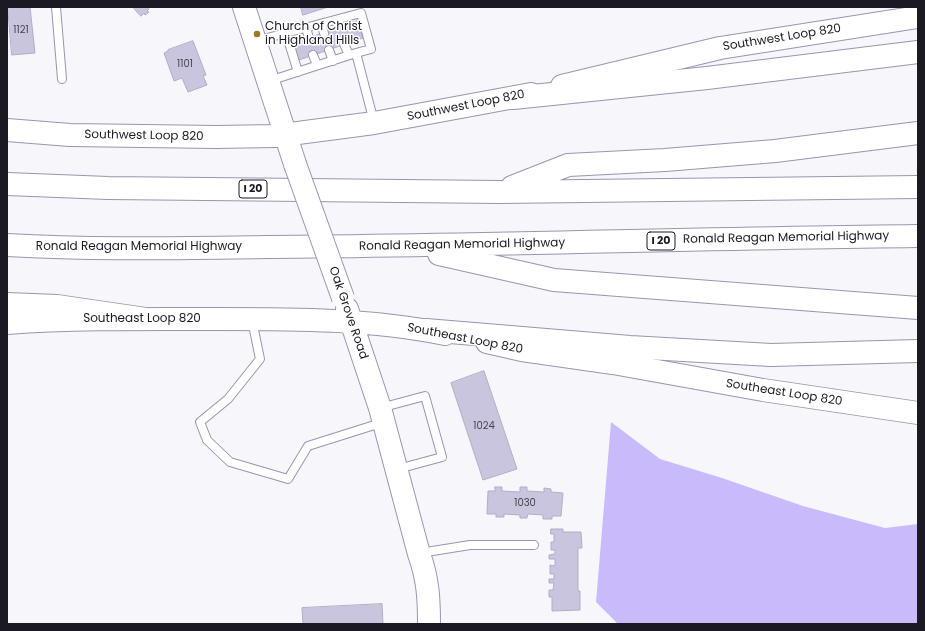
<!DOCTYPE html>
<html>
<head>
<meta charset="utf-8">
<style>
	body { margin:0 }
	#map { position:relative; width:925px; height:631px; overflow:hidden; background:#f7f6fb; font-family:Poppins,sans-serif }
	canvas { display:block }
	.frame { position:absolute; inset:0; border:8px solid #1b1922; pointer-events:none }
</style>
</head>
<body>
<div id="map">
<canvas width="925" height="631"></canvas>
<div class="frame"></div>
</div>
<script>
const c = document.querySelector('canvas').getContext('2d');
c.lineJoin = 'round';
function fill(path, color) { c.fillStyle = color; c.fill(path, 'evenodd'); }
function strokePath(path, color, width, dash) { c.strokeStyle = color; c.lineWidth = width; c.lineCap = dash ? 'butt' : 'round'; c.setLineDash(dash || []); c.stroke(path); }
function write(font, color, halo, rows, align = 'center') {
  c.font = font + ' Poppins,sans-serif'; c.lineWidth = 3; c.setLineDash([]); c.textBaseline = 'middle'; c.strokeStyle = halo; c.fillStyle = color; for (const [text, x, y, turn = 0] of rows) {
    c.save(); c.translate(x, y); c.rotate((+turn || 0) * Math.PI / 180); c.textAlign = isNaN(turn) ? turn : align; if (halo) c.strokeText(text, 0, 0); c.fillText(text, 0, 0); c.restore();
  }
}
const forest = new Path2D(`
	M611 422 660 459 722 478 803 506 885 528 918 524V624H618L596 602Z`);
const building = new Path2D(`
	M8 7H30L35 53 12 55Z
	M133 7H148L149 9 147 11 149 12 145 15 144 13 141 16Z
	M301 7H328L303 15Z
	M357 21 363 38 299 60 293 44Z
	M193 41 206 75 203 76 207 85 188 92 182 78 174 81 164 53 168 51V50Z
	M484 371 517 469 483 480 451 383Z
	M495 487H502V491L520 492V487H527V491L544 492V488L551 489V492L563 493 561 516H552V519H543V515L528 514 527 518H520V515L504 514V517H496V514H487L488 491H495Z
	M551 529H563V532H581L582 548H578V591H580V610L552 611V597H549V590H553L554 583H549V579H554V574H550V565L555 566V559H549V555L555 554V550H551V542H554V534H551Z
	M382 604 383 624H303L302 608Z`);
const lane = new Path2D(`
	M56 7 62 79
	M321 24 324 33
	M306 28 309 38
	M286 33 298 72
	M256 41 361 13 371 49 356 53
	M344 44 349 55
	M329 50 333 61
	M313 55 317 65
	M269 81 356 53 374 122
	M252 320 260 359 228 399 200 422 207 440 230 462 288 479 308 446 384 422
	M380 408 425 396 442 457 398 469
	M420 553 470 545H534`);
const secondary = new Path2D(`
	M244 7 295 164
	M562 86 720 48 918 17
	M7 130 70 135 216 137 275 136 374 123 531 94
	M347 309 380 408 419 554C428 579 429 598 429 624
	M7 323C78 318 148 319 219 319 295 319 371 319 445 334
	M487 342 522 350 613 363 763 390 918 413`);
const highway = new Path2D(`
	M513 98 707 78 918 52
	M7 184 108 188 500 192 918 187
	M512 187 568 165 665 160 775 151 918 133
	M7 245C94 250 181 248 268 247 485 246 701 238 918 236
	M439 254 554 280 918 308
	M7 304 57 306 146 319
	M426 330 630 347 771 355 918 351`);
const secondaryBridge = new Path2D(`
	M295 164 343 298`);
const markers = [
	[257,34,4,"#9c7823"]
];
const numberNames = [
	["1121",21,30],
	["1101",185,64],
	["1024",484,426],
	["1030",525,503]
];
const shields = [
	[253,189,28],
	[661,241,28]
];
const shieldNames = [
	["I 20",253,189],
	["I 20",661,241]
];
const poiNames = [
	["Church of Christ",265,27],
	["in Highland Hills",265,41]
];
const streetNames = [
	["Southwest Loop 820",782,38,-9],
	["Southwest Loop 820",466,106,-11],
	["Southwest Loop 820",144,136,1],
	["Ronald Reagan Memorial Highway",786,238,-1],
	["Ronald Reagan Memorial Highway",462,245,-1],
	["Ronald Reagan Memorial Highway",139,247],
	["Oak Grove Road",348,313,71],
	["Southeast Loop 820",142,319],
	["Southeast Loop 820",465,339,11],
	["Southeast Loop 820",784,393,9]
];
fill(forest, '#c9bbfb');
fill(building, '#cac5df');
strokePath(building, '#b2adc6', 1);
strokePath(lane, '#9a95ad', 10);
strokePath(secondary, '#9a95ad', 24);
strokePath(highway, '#9a95ad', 24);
strokePath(lane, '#fff', 8);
strokePath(secondary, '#fff', 22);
strokePath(highway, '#fff', 22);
strokePath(secondaryBridge, '#9a95ad', 24, []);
strokePath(secondaryBridge, '#fff', 22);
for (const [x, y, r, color] of markers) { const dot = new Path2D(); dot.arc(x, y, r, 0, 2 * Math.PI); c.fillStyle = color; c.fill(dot); strokePath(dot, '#fff', 1.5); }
write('10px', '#474451', null, numberNames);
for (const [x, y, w] of shields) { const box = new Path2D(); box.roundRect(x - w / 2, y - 9, w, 18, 3); c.fillStyle = '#fff'; c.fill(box); strokePath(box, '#1b1922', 1); }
write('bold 11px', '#1b1922', null, shieldNames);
write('12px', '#1b1922', '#fff', poiNames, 'left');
write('12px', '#1b1922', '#fff', streetNames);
</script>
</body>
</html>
